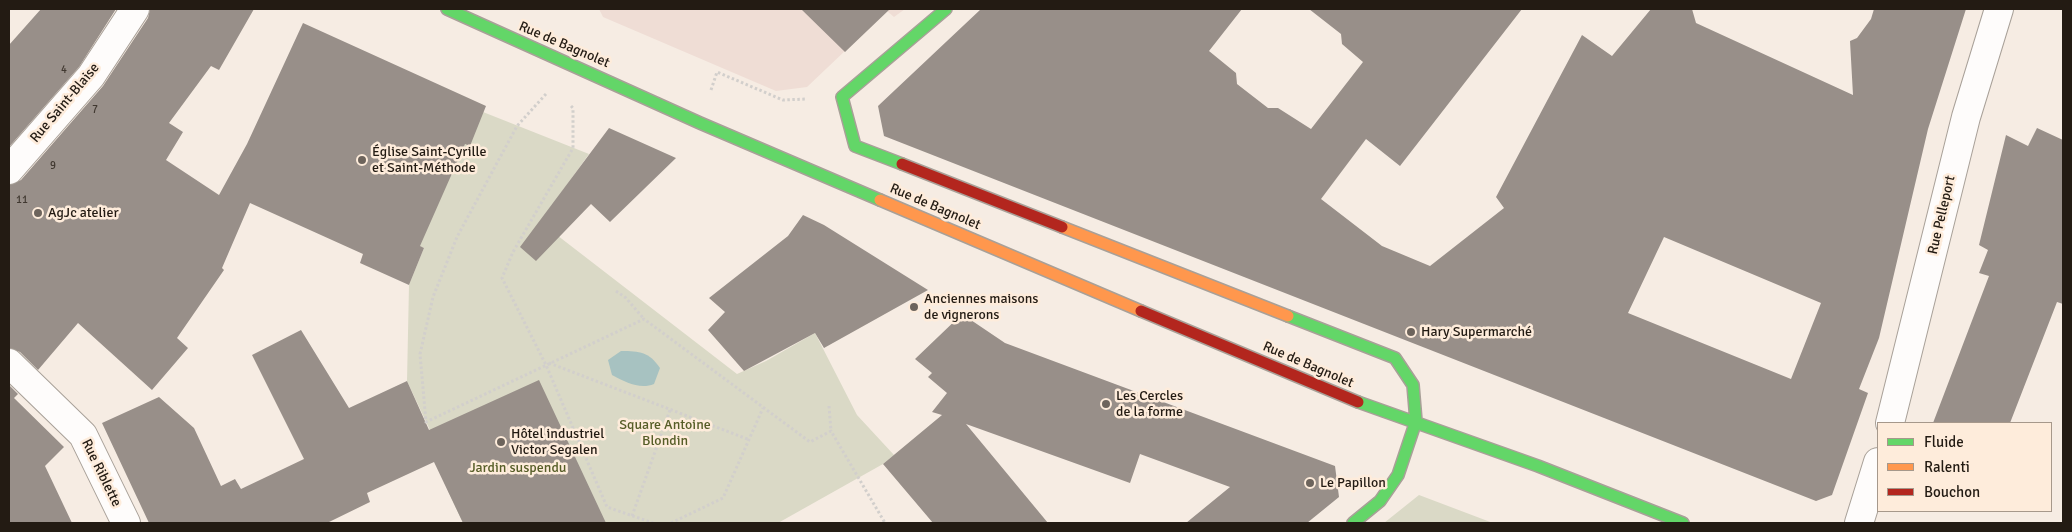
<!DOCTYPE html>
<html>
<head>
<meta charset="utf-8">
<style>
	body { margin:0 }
	#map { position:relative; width:2072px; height:532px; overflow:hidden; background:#f6ece3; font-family:Signika,sans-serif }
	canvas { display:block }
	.frame { position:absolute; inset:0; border:10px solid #231b13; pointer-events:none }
	.legend { position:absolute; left:1877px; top:422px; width:175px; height:90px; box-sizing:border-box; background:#feecdb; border:1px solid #a6988b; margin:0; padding:6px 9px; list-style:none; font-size:15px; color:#231b13 }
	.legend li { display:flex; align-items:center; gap:10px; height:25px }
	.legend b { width:25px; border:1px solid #a6988b }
</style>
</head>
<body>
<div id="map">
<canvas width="2072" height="532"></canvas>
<div class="frame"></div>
<ul class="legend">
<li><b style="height:6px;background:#63d668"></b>Fluide</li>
<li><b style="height:6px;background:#ff974d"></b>Ralenti</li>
<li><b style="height:6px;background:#b3261e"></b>Bouchon</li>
</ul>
</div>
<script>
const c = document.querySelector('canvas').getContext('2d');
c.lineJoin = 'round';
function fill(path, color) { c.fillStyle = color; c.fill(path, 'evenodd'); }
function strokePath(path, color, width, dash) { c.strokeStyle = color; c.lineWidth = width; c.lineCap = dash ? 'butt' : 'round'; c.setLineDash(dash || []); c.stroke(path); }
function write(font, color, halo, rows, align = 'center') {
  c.font = font + ' Signika,sans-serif'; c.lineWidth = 5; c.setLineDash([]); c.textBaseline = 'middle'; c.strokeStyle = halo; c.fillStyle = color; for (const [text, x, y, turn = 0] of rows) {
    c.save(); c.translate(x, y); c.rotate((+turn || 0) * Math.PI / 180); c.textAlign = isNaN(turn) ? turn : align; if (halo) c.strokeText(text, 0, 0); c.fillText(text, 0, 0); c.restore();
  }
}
const education = new Path2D(`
	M599 9H905L894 17 887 11 807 87 776 91 603 17Z`);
const green = new Path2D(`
	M483 112 589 154 540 222 737 374 766 361 815 333 857 415 894 455 883 464 778 523H463L448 491 465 483 443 458 407 381 409 285 424 248 417 245 452 165Z
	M1419 495 1493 523H1384Z`);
const water = new Path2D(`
	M621 351C640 351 649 352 660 368L654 384C640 390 625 382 612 375L608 360Z`);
const building = new Path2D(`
	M41 9H116L79 67 9 147V45Z
	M150 9H254L219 70 211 66 169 123 183 132 166 160 219 195 247 144 303 23 486 106 470 146 465 144 420 246 424 248 409 285 360 263 363 254 250 203 222 268 224 270 177 338 188 348 152 390 78 323 38 370 20 352 9 348V185L21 180 103 86 148 18Z
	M801 9H890L845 52Z
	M981 9H1242L1209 51 1236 73 1237 84 1268 108H1278L1311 129 1363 62 1342 44 1341 34 1309 9H1522L1400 166 1366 139 1321 199 1382 246 1430 266 1504 208 1496 197 1582 35 1612 56 1651 9H1692L1696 23 1853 95 1850 41 1857 38 1871 19 1874 9H1966L1928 129 1879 338 1859 389 1868 393 1832 495 1816 501 884 136 878 106ZM1664 237 1821 303 1791 379 1628 313Z
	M609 128 676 158 610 222 591 204 536 261 520 247Z
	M2037 128 2063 140V304L2057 302 2010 423H1933L1989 276 1979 273 1988 250 1979 245 2006 135 2028 146Z
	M803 215 824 225 928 290 824 348 815 333 744 371 708 330 725 312 709 298 788 236Z
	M962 314 1005 343 1335 466 1339 497 1307 523H1186L1230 487 1140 454 1130 483 966 424 1048 523H933L883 464 942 415 932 412 947 393 928 377 932 373 915 359Z
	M301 330 349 408 407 381 429 430 539 380 606 523H463L434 462 367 493 370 502 327 523H149L102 423 159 397 194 428 221 486 235 479 241 489 304 459 252 355Z
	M9 385 18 394 14 398 64 447 45 466 72 523H9Z`);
const path = new Path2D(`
	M711 90 717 72 783 100 807 99
	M546 94 517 126 457 237 433 297 420 354 426 422 644 319 810 442 831 431 885 523
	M571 106 573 108V148L513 252 502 278 546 365 607 507 653 523
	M616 291 626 298 644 319
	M549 363 750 440
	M829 406 831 431
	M632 516 670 410
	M671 523 723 498 763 408`);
const street = new Path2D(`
	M9 170 91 76 135 9
	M9 363 83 435 126 523
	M1890 423 1966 117 1999 9
	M1859 523 1878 462`);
const fast = new Path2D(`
	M447 9 700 123 880 200
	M902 164 855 146 842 97 946 9
	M1288 316 1395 358 1413 385 1416 421 1398 475 1380 501 1353 523
	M1358 402 1538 466 1683 523`);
const slow = new Path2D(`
	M880 200 1141 311
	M1062 227 1288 316`);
const jam = new Path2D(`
	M902 164 1062 227
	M1141 311 1358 402`);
const markers = [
	[362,160,5,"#6d645c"],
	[38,213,5,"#6d645c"],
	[914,307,5,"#6d645c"],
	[1411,332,5,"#6d645c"],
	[1106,404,5,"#6d645c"],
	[501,442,5,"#6d645c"],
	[1310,483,5,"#6d645c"]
];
const numberNames = [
	["4",64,70],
	["7",95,110],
	["9",53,166],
	["11",22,200]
];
const streetNames = [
	["Rue de Bagnolet",564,45,23],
	["Rue Saint-Blaise",65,103,-50],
	["Rue de Bagnolet",935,207,23],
	["Rue Pelleport",1942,215,-77],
	["Rue de Bagnolet",1308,365,23],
	["Rue Riblette",101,473,64]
];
const poiNames = [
	["Église Saint-Cyrille",372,152],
	["et Saint-Méthode",372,168],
	["AgJc atelier",48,213],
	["Anciennes maisons",924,299],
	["de vignerons",924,315],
	["Hary Supermarché",1421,332],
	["Les Cercles",1116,396],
	["de la forme",1116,412],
	["Hôtel industriel",511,434],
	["Victor Segalen",511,450],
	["Le Papillon",1320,483]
];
const parkNames = [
	["Square Antoine",665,425],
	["Blondin",665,441],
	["Jardin suspendu",518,468]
];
fill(education, '#efddd5');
fill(green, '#dad9c6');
fill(water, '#a7c2c1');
fill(building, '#988f89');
strokePath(street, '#a8a098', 30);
strokePath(fast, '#a8a098', 14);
strokePath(slow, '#a8a098', 14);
strokePath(jam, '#a8a098', 14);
strokePath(path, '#d2cfcc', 3, [2.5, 2.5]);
strokePath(street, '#fefcfb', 28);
strokePath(fast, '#63d668', 11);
strokePath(slow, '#ff974d', 11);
strokePath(jam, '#b3261e', 11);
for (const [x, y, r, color] of markers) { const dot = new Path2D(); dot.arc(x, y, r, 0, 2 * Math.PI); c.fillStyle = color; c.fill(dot); strokePath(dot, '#feecdb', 2); }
write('11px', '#403830', null, numberNames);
write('14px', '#231b13', '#feecdb', streetNames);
write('14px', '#231b13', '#feecdb', poiNames, 'left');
write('14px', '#565d27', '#feecdb', parkNames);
</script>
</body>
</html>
